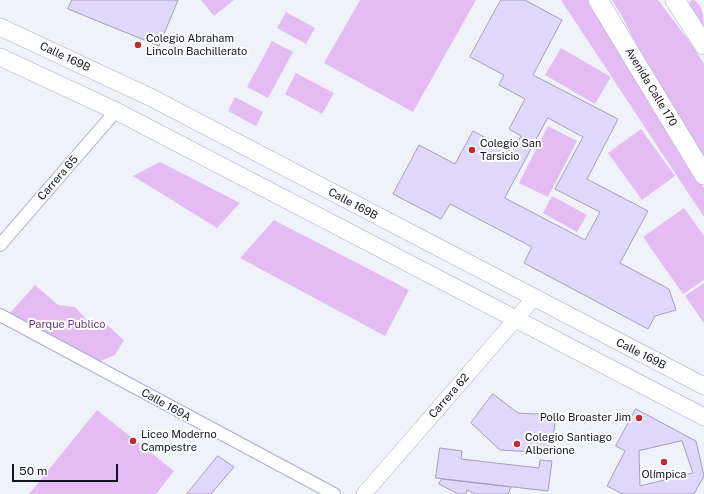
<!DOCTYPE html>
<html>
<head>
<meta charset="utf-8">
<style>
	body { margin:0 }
	#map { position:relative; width:704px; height:494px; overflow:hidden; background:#f0f2f9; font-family:"Public Sans",sans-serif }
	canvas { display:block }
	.scale { position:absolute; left:12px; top:464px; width:106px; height:18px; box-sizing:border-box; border:2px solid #11141f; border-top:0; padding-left:5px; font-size:12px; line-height:14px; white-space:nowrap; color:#11141f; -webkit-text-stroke:3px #fff; paint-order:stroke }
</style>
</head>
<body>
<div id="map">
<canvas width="704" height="494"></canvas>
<div class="scale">50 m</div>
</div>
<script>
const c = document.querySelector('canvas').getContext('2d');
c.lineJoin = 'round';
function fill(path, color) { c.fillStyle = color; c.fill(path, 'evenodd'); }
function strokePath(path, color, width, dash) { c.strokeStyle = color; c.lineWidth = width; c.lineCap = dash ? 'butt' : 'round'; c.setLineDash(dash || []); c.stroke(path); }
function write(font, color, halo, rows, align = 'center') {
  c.font = font + ' "Public Sans",sans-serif'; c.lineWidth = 4; c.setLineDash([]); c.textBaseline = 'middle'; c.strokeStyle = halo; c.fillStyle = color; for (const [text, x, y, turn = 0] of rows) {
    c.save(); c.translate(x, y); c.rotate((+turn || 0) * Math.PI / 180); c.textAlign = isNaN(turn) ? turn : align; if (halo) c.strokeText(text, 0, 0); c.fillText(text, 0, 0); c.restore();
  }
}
const green = new Path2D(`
	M201 0H234L214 16Z
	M360 0H476L413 112 324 63Z
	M561 0H588L704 188V217Z
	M612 0H658L692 45 704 64V163L645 62 623 18Z
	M694 0C704 6 704 20 704 31L689 7 690 1Z
	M286 12 315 28 306 44 277 28Z
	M272 41 293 52 268 98 247 87Z
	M561 48 611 77 595 104 545 75Z
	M296 73 334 93 322 114 285 94Z
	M235 97 263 112 256 126 228 111Z
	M548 126 577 141 548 197 519 183Z
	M641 129 675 176 642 200 608 153Z
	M160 162 240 203 217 228 133 176Z
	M552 196 587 215 577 232 543 213Z
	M684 208 704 236V280L683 294 643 237Z
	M274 220 409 290 385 336 240 258Z
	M704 283V323L685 296Z
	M35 285 58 305 75 307 91 324H106L124 340 115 355 98 362 9 314Z
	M97 410 174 471 156 494H29Z`);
const building = new Path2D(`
	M72 0H178L159 46 68 9Z
	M501 0H525L562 20 533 75 618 119 587 179 648 211 620 263 669 289 676 310 655 316 648 329 524 263 532 247 450 204 441 219 393 194 419 145 455 164 473 131 512 152 521 136 509 129 525 99 499 85 504 75 470 57ZM548 118 583 137 555 189 600 212 585 240 505 198Z
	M493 394 518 413 556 415 551 453 500 450 471 423Z
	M636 409 696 441 704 476 694 494H623L607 486 625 451 616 446Z
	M682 441 693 473 640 486 639 451Z
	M440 448 462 451 461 459 539 468 540 460 552 461 548 491 436 478Z
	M218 456 234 467 211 494H187Z
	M442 479 511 487 508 494H475L467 490 466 494H458L439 484Z`);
const minor = new Path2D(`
	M0 245 116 111
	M0 315 334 494`);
const tertiary = new Path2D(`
	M364 494 534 298`);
const secondary = new Path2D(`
	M0 27 152 98 704 386
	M0 57 116 111 704 417`);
const primary = new Path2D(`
	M598 0 704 175
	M675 0 704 45`);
const markers = [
	[138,45,4,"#bc2c35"],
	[472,150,4,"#bc2c35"],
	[639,418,4,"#bc2c35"],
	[133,441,4,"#bc2c35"],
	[517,444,4,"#bc2c35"],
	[664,462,4,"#bc2c35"]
];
const poiNames = [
	["Colegio Abraham",146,39],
	["Lincoln Bachillerato",146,52],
	["Colegio San",480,144],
	["Tarsicio",480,157],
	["Pollo Broaster Jim",631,418,"right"],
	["Liceo Moderno",141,435],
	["Campestre",141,448],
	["Colegio Santiago",525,438],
	["Alberione",525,451],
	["Olímpica",664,475,"center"]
];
const streetNames = [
	["Calle 169B",65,57,25],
	["Avenida Calle 170",651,87,59],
	["Carrera 65",58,178,-49],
	["Calle 169B",353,204,28],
	["Calle 169B",641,354,27],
	["Carrera 62",449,396,-49],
	["Calle 169A",166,405,29]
];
const parkNames = [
	["Parque Publico",67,325]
];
fill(green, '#e4bcf3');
fill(building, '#dfd8fa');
strokePath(building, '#a49dbd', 1);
strokePath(minor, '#a6afcf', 14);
strokePath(tertiary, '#a6afcf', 16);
strokePath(secondary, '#a6afcf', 18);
strokePath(primary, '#a6afcf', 20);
strokePath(minor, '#fff', 12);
strokePath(tertiary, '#fff', 15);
strokePath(secondary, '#fff', 17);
strokePath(primary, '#fff', 19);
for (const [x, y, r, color] of markers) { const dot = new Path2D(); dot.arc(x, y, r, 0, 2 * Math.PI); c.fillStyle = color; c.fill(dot); strokePath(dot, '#fff', 1.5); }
write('11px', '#11141f', '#fff', poiNames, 'left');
write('11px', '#11141f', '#fff', streetNames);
write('11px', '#743389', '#fff', parkNames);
</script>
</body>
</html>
